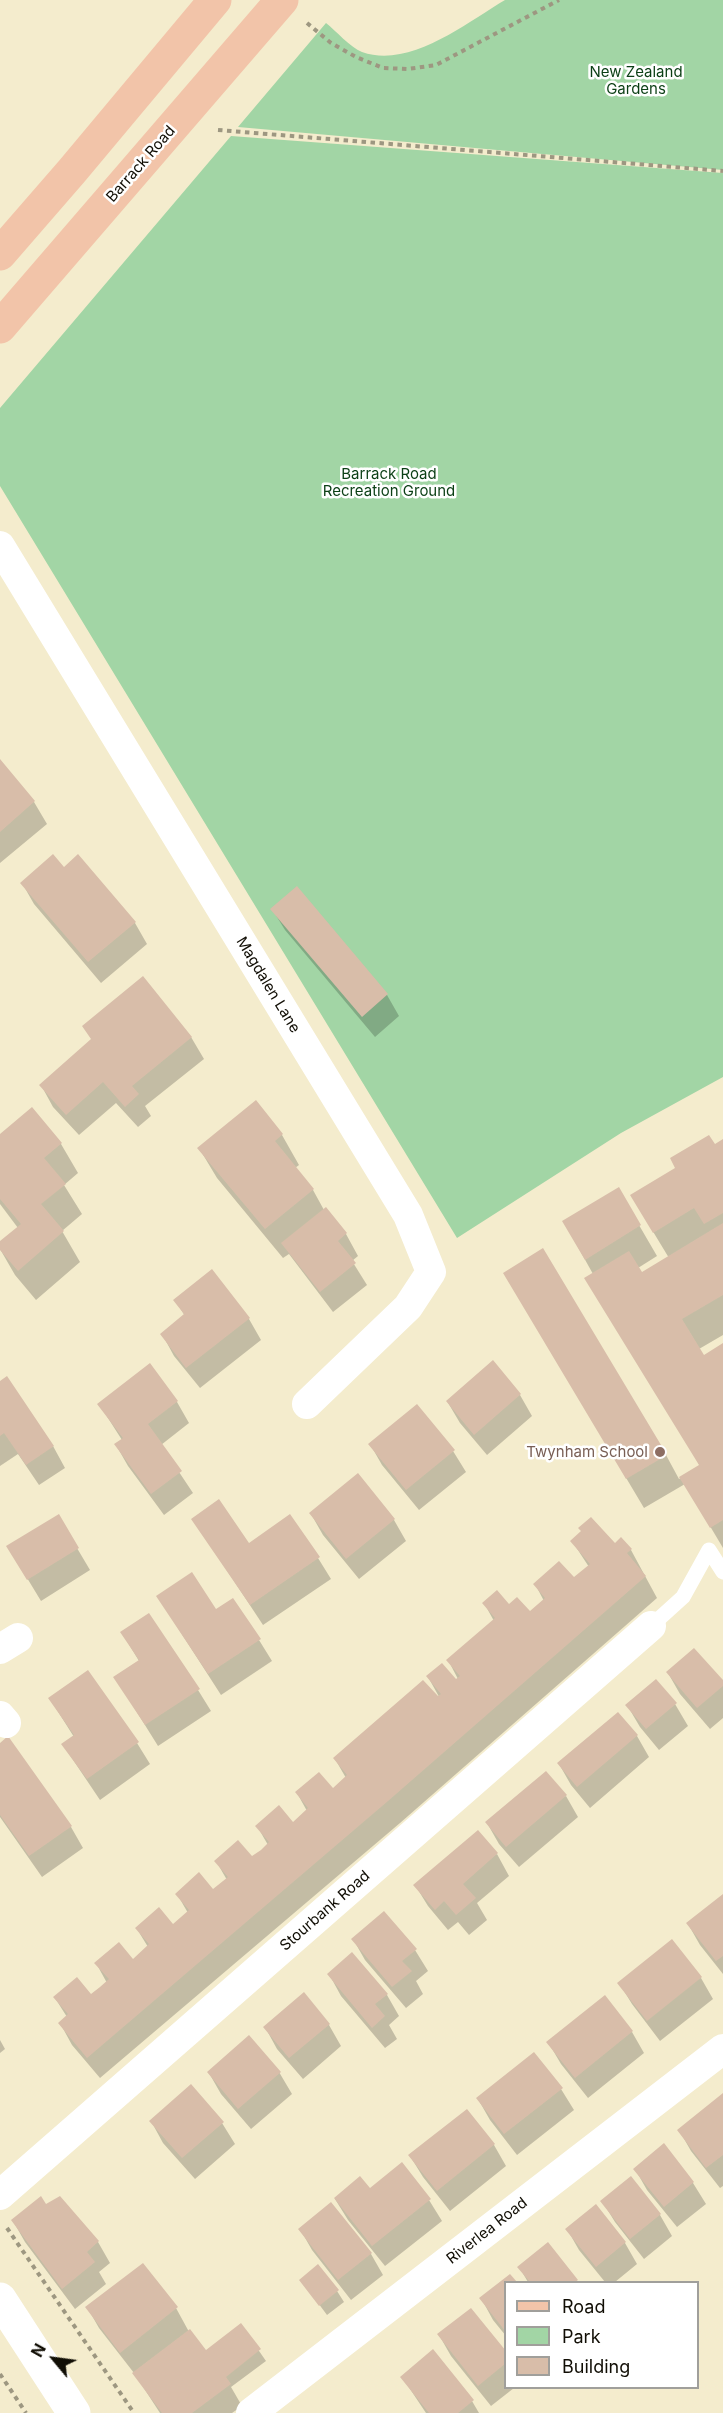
<!DOCTYPE html>
<html>
<head>
<meta charset="utf-8">
<style>
	body { margin:0 }
	#map { position:relative; width:723px; height:2413px; overflow:hidden; background:#f4eccd; font-family:Inter,sans-serif }
	canvas { display:block }
	.legend { position:absolute; left:504px; top:2281px; width:195px; height:108px; box-sizing:border-box; background:#fff; border:2px solid #a09f9b; margin:0; padding:8px 10px; list-style:none; font-size:18px; color:#110e05 }
	.legend li { display:flex; align-items:center; gap:12px; height:30px }
	.legend b { width:30px; border:2px solid #a09f9b }
	.north { position:absolute; left:24px; top:2329px; width:60px; height:60px; -webkit-text-stroke:4px #fff; paint-order:stroke; rotate:299deg; font-size:16px; font-weight:700; line-height:24px; text-align:center; color:#110e05 }
	.north::after { content:''; display:block; margin:auto; width:21px; height:27px; background:#110e05; clip-path:polygon(50% 0,100% 100%,50% 72%,0 100%) }
</style>
</head>
<body>
<div id="map">
<canvas width="723" height="2413"></canvas>
<ul class="legend">
<li><b style="height:8px;background:#f2c4a9"></b>Road</li>
<li><b style="height:16px;background:#a2d5a5"></b>Park</li>
<li><b style="height:16px;background:#d8bda9"></b>Building</li>
</ul>
<div class="north">N</div>
</div>
<script>
const c = document.querySelector('canvas').getContext('2d');
c.lineJoin = 'round';
function fill(path, color) { c.fillStyle = color; c.fill(path, 'evenodd'); }
function strokePath(path, color, width, dash) { c.strokeStyle = color; c.lineWidth = width; c.lineCap = dash ? 'butt' : 'round'; c.setLineDash(dash || []); c.stroke(path); }
function write(font, color, halo, rows, align = 'center') {
  c.font = font + ' Inter,sans-serif'; c.lineWidth = 5; c.setLineDash([]); c.textBaseline = 'middle'; c.strokeStyle = halo; c.fillStyle = color; for (const [text, x, y, turn = 0] of rows) {
    c.save(); c.translate(x, y); c.rotate((+turn || 0) * Math.PI / 180); c.textAlign = isNaN(turn) ? turn : align; if (halo) c.strokeText(text, 0, 0); c.fillText(text, 0, 0); c.restore();
  }
}
const green = new Path2D(`
	M505 0H723V170L238 127 326 23C336 31 350 47 362 52 410 69 466 23 505 0Z
	M231 136 723 173V1077L621 1133 457 1238 0 486V408Z`);
const shadow = new Path2D(`
	M0 762 34 802 47 824 0 863Z
	M63 869 135 923 147 944 101 983 34 904 22 883Z
	M272 909 387 995 399 1016 375 1037 285 930Z
	M191 1037 204 1059 145 1106 151 1116 138 1127 116 1103 79 1135 53 1107 41 1085Z
	M255 1102 282 1135 299 1165 295 1168 313 1190 324 1210 326 1209 346 1234 358 1256 352 1261 367 1285 333 1312 289 1254 283 1258 217 1178 199 1148Z
	M0 1136 61 1144 78 1173 64 1185 82 1214 62 1231 80 1262 36 1300 15 1275 0 1249V1243L18 1228 0 1204Z
	M723 1141V1335L699 1349 704 1357 723 1345V1548L685 1484 644 1508 522 1303 666 1455 679 1479 700 1466 564 1222 618 1189 657 1256 638 1268 642 1274 669 1258 649 1225 714 1146Z
	M212 1271 249 1319 261 1340 200 1388 174 1356 162 1334 185 1316 175 1300Z
	M0 1383 53 1446 65 1468 39 1485 18 1454 0 1466Z
	M520 1395 532 1416 487 1455 460 1423 447 1401Z
	M177 1402 189 1423 161 1445 193 1493 164 1515 128 1466 116 1445 122 1440 99 1404Z
	M370 1444 453 1451 466 1472 419 1510 382 1465Z
	M311 1514 394 1520 406 1541 359 1579 323 1535Z
	M58 1516 90 1570 41 1601 21 1568Z
	M193 1519 248 1545 318 1558 331 1579 263 1625Z
	M572 1541 614 1545 631 1550 657 1598 400 1823 100 2078 72 2045 60 2023 67 2017 55 1998 91 1996 107 1983 96 1963 133 1961 148 1947 137 1929 173 1926 188 1913 177 1894 213 1891 227 1880 216 1861 252 1858 268 1845 257 1826 293 1824 307 1811 297 1793 332 1790 346 1778 335 1759 442 1702 428 1677 456 1681 458 1679 448 1660 494 1621 484 1603 508 1606 530 1613 544 1601 535 1584 574 1579 589 1567Z
	M158 1597 259 1640 272 1661 221 1695Z
	M122 1633 198 1690 211 1711 158 1746 115 1677 139 1661Z
	M668 1673 723 1683V1718L710 1729 680 1694Z
	M50 1699 137 1743 150 1764 100 1800 63 1745 74 1737Z
	M675 1704 688 1726 659 1750 640 1727 627 1705Z
	M618 1714 637 1736 649 1757 590 1808 571 1785 559 1764Z
	M0 1744 71 1827 83 1848 42 1877 0 1817Z
	M566 1796 578 1817 519 1867 499 1844 487 1823Z
	M497 1854 509 1876 477 1903 487 1920 469 1935 458 1922 448 1930 428 1906 415 1885Z
	M723 1896V1974L700 1945 688 1924Z
	M353 1939 415 1950 428 1971 416 1981 423 1994 406 2008 365 1960Z
	M329 1974 387 1995 399 2016 389 2025 397 2039 385 2048 341 1996Z
	M701 1978 713 1999 660 2041 632 2004 619 1983Z
	M304 1995 329 2025 341 2046 303 2079 277 2049 265 2027Z
	M632 2032 644 2053 588 2098 561 2064 548 2042Z
	M0 2040 5 2049 0 2053Z
	M279 2072 292 2094 251 2129 221 2094 209 2073Z
	M561 2089 574 2110 517 2155 490 2120 478 2099Z
	M723 2095V2186L720 2188 691 2151 679 2130Z
	M466 2111 494 2145 506 2166 450 2211 423 2177 410 2156Z
	M151 2121 222 2123 235 2144 195 2179 163 2143Z
	M664 2146 693 2183 706 2204 677 2227 647 2190 635 2169Z
	M370 2190 429 2200 442 2221 385 2266 348 2220 335 2199Z
	M602 2201 660 2215 672 2236 644 2259 615 2222Z
	M45 2206 98 2242 110 2263 99 2272 106 2284 75 2309 25 2242 13 2221Z
	M596 2206 625 2243 637 2264 615 2282H605L579 2250 567 2229Z
	M300 2229 371 2254 383 2275 351 2300 312 2250Z
	M548 2244 578 2282H528L519 2267Z
	M510 2276 515 2282H506V2336L493 2320 481 2298Z
	M301 2280 337 2291 344 2302 327 2315Z
	M87 2307 176 2308 188 2330 210 2358 241 2325 266 2361 231 2387 242 2406 232 2413H160L134 2373 99 2328Z
	M439 2335 506 2353V2388H514L491 2406 451 2356Z
	M402 2377 472 2401 479 2413H426Z`);
const building = new Path2D(`
	M0 759 35 801 0 832Z
	M53 854 64 867 78 854 136 922 88 962 20 883Z
	M297 886 388 994 362 1017 270 909Z
	M143 976 192 1037 132 1086 139 1094 125 1107 103 1082 66 1115 39 1085 91 1039 82 1026Z
	M256 1100 283 1134 275 1141 314 1189 265 1229 197 1148Z
	M32 1107 62 1143 44 1158 66 1184 41 1204 64 1231 18 1271 0 1250V1241L21 1224 0 1199V1134Z
	M709 1135 715 1144 723 1139V1213L704 1224 694 1208 653 1233 630 1195 675 1168 670 1158Z
	M619 1187 641 1225 585 1260 562 1221Z
	M326 1207 347 1233 338 1241 356 1263 320 1292 281 1243Z
	M723 1223V1295L682 1319 704 1355 723 1343V1520L710 1528 679 1477 699 1465 584 1278 629 1251 642 1272Z
	M543 1248 667 1455 626 1479 503 1273Z
	M212 1269 250 1318 186 1368 160 1334 184 1314 173 1300Z
	M493 1360 521 1394 474 1435 446 1401Z
	M150 1363 178 1401 148 1424 182 1471 151 1494 114 1444 123 1438 97 1404Z
	M7 1376 54 1446 26 1465 4 1433 0 1436V1381Z
	M417 1404 455 1450 406 1490 368 1444Z
	M358 1473 395 1519 346 1559 309 1513Z
	M219 1499 249 1543 290 1514 320 1557 250 1605 191 1519Z
	M59 1514 79 1548 27 1580 6 1546Z
	M591 1517 615 1543 621 1537 632 1549 627 1553 646 1576 388 1801 87 2058 58 2023 68 2014 53 1997 77 1977 91 1994 100 1987 109 1979 94 1963 119 1942 133 1959 149 1944 135 1928 159 1907 173 1924 189 1910 175 1894 199 1872 213 1889 228 1877 214 1861 238 1840 252 1856 261 1850 269 1842 255 1826 279 1805 293 1822 308 1808 295 1792 319 1772 333 1788 347 1775 333 1758 423 1680 438 1696 441 1694 426 1676 442 1663 456 1679 460 1676 446 1660 495 1618 482 1603 497 1590 509 1604 517 1597 530 1611 545 1598 533 1584 559 1561 574 1577 590 1564 570 1541 581 1531 578 1528Z
	M192 1572 216 1609 233 1598 261 1639 208 1674 156 1596Z
	M149 1613 200 1689 145 1725 113 1677 139 1660 120 1632Z
	M694 1648 723 1680V1686L697 1708 666 1672Z
	M88 1670 139 1742 87 1779 61 1744 74 1735 48 1698Z
	M656 1679 677 1703 646 1729 625 1705Z
	M618 1712 638 1735 577 1787 557 1763Z
	M8 1736 72 1826 29 1856 0 1815V1743Z
	M546 1771 567 1795 506 1847 485 1822Z
	M478 1830 498 1853 463 1884 476 1898 456 1915 444 1901 435 1910 413 1885Z
	M723 1894V1956L716 1961 686 1923Z
	M384 1911 417 1949 402 1961 412 1971 392 1987 351 1939Z
	M672 1939 702 1977 647 2021 617 1983Z
	M352 1952 388 1994 375 2004 385 2016 372 2028 327 1974Z
	M304 1992 330 2024 289 2058 263 2027Z
	M605 1995 633 2031 575 2078 546 2042Z
	M249 2035 281 2072 238 2109 207 2072Z
	M534 2052 563 2088 504 2134 476 2098Z
	M191 2084 224 2122 182 2158 149 2121Z
	M723 2093V2155L706 2168 677 2130Z
	M467 2109 495 2144 437 2191 408 2155Z
	M664 2143 694 2182 664 2207 633 2169Z
	M402 2162 431 2199 372 2246 334 2198 360 2176 370 2188Z
	M631 2176 661 2214 630 2239 600 2201Z
	M41 2196 46 2204 60 2196 99 2241 87 2252 95 2262 62 2289 11 2220Z
	M331 2202 372 2253 338 2280 298 2229Z
	M596 2204 626 2242 596 2267 565 2229Z
	M548 2242 578 2280 575 2282H530L517 2267Z
	M143 2263 178 2307 120 2353 85 2307Z
	M318 2264 339 2290 319 2306 299 2280Z
	M510 2274 517 2282H506V2332L479 2298Z
	M471 2308 506 2351V2363L478 2386 437 2334Z
	M241 2323 261 2349 226 2377 231 2384 192 2413H162L132 2373 190 2329 206 2350Z
	M433 2349 474 2400 458 2413H429L400 2377Z`);
const path = new Path2D(`
	M307 23 331 43 356 57 383 68 408 69 436 65 559 0
	M218 130 723 171
	M7 2228 134 2413
	M0 2374 26 2413`);
const lane = new Path2D(`
	M651 1626 683 1597 709 1550 723 1572`);
const street = new Path2D(`
	M0 546 408 1215 431 1272 408 1307 307 1404
	M0 1649 18 1638
	M0 1716 6 1723
	M0 2195 651 1626
	M251 2413 723 2049`);
const secondary = new Path2D(`
	M0 2299 74 2413`);
const primary = new Path2D(`
	M0 254 72 171 215 0
	M0 327 282 0`);
const markers = [
	[660,1452,6,"#8d6e63"]
];
const parkNames = [
	["New Zealand",636,72],
	["Gardens",636,89],
	["Barrack Road",389,474],
	["Recreation Ground",389,491]
];
const streetNames = [
	["Barrack Road",141,164,-49],
	["Magdalen Lane",268,985,59],
	["Stourbank Road",325,1911,-41],
	["Riverlea Road",487,2231,-38]
];
const educationNames = [
	["Twynham School",648,1452]
];
fill(green, '#a2d5a5');
fill(shadow, '#0003');
fill(building, '#d8bda9');
strokePath(path, '#9d9781', 4, [4.5, 4.5]);
strokePath(lane, '#fff', 15);
strokePath(street, '#fff', 30);
strokePath(secondary, '#fff', 33);
strokePath(primary, '#f2c4a9', 33);
for (const [x, y, r, color] of markers) { const dot = new Path2D(); dot.arc(x, y, r, 0, 2 * Math.PI); c.fillStyle = color; c.fill(dot); strokePath(dot, '#fff', 2); }
write('15px', '#0b3f15', '#fff', parkNames);
write('15px', '#110e05', '#fff', streetNames);
write('15px', '#785e54', '#fff', educationNames, 'right');
</script>
</body>
</html>
